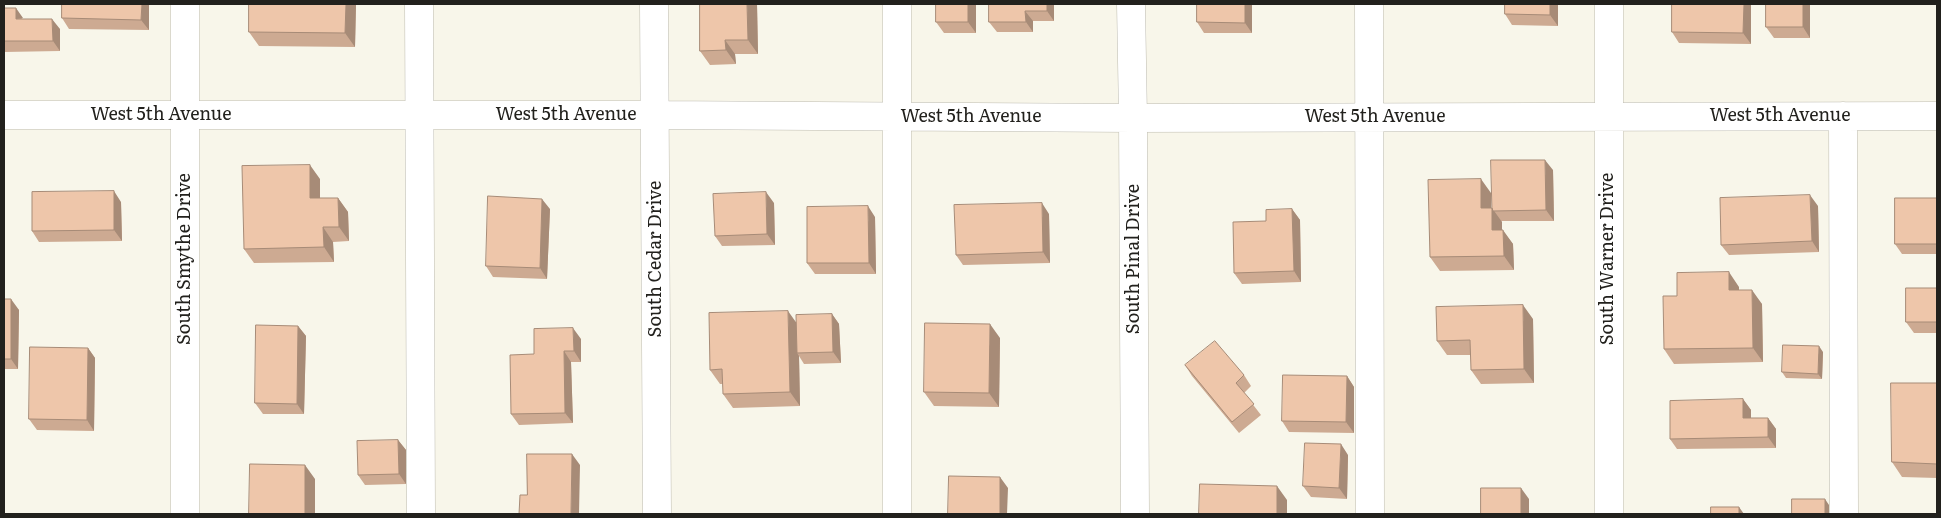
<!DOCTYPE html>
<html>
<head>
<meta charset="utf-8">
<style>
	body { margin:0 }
	#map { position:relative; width:1941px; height:518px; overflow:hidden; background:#f8f6ea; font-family:Literata,serif }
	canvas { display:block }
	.frame { position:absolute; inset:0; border:5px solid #22211d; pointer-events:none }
</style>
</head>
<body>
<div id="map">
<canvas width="1941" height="518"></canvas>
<div class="frame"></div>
</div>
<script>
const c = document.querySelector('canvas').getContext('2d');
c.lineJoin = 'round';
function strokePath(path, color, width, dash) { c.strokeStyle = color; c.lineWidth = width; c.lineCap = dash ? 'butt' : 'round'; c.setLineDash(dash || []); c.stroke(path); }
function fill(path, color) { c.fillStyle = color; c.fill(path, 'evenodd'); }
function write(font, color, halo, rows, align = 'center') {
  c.font = font + ' Literata,serif'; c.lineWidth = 4; c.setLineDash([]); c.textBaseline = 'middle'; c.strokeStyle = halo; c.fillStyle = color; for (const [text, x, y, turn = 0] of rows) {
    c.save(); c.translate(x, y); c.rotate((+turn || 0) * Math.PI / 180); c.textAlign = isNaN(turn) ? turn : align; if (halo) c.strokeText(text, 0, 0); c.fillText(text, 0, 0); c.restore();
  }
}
const minor = new Path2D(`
	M185 4V514
	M419 4 421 514
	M654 4 657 514
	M897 4V514
	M1131 4 1133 118 1135 514
	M1369 4 1370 514
	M4 115H655L1133 118 1937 116
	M1843 116 1844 514
	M1609 514V4`);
const wall = new Path2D(`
	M62 4H149V30L69 29 62 18Z
	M356 4 355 47 259 46 249 32Z
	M757 4 758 54H735L736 64 710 65 700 51Z
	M936 4H976V33H944L936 22Z
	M989 4H1054V21H1033V32H997L989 22Z
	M1197 4H1252V33H1204L1197 22Z
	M1505 4H1558V26L1512 25 1505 14Z
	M1751 4V44L1679 43 1672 32Z
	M1810 4V38H1774L1766 27Z
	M4 8 23 19 60 29V51L4 52Z
	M1553 170 1554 221H1501L1502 222V230L1513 244 1514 270 1440 271 1430 257 1491 193V208H1492Z
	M320 179V198H338L348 212 349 241 333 242 334 262 254 263 244 249Z
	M1937 198V254H1902L1895 244Z
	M121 202 122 241 39 242 32 231Z
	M774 203 775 245 722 246 715 236Z
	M1818 206 1819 252 1729 255 1721 245Z
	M550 209 547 279 493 277 486 266Z
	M1292 209 1300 220 1301 282 1242 284 1234 273 1266 221Z
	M1049 214 1050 263 963 265 956 255Z
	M875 217 876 274H815L807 263Z
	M1739 287V290L1762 304 1763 362 1674 364 1664 349 1677 296Z
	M1937 288V333H1914L1906 322Z
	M4 299 19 310 18 369H4Z
	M832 314 839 324 841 363 804 364 799 356 800 406 733 408 723 394V384H720L710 370 796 322Z
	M1533 319 1534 383 1481 384 1471 370V355H1447L1437 341Z
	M298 326 306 336 304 414H263L255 403Z
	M1000 338 999 407 934 406 924 392Z
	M581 339V362H571L573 423 519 425 511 414 534 354Z
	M88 348 95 358 94 431 37 430 29 419Z
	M1823 352 1822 379 1786 378 1782 372Z
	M1185 365 1244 375 1251 386 1244 393 1261 415 1239 433 1192 376Z
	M1347 376 1354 387V433L1289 432 1282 421Z
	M1937 383V478L1902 477 1892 462Z
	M1743 399 1751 410V418H1768L1776 429V448L1677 449 1670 439Z
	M398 440 406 450V484L365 485 358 475Z
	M1348 455 1347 499 1311 497 1303 486Z`);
const shadedWall = new Path2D(`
	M142 4H149V30L141 20Z
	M346 4H356L355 47 345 33Z
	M747 4H757L758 54 748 40Z
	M968 4H976V33L968 22Z
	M1047 4H1054V21L1047 11Z
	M1245 4H1252V33L1245 23Z
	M1550 4H1558V26L1550 15Z
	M1744 4H1751V44L1743 33Z
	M1803 4H1810V38L1803 27Z
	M16 8 23 18 16 19Z
	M1025 11 1033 21V32L1026 22Z
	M52 19 60 29V51L53 41Z
	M725 40 735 54 736 64 726 50Z
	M1545 160 1553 170 1554 221 1546 210Z
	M310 165 320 179V212L310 198Z
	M1481 179 1491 193V222L1481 208Z
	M114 191 121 202 122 241 114 230Z
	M766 192 774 203 775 245 767 234Z
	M1810 195 1818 206 1819 252 1812 241Z
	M338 198 348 212 349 241 339 227Z
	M542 199 550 209 547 279 540 268Z
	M1042 203 1049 214 1050 263 1043 252Z
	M868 206 875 217 876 274 869 263Z
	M1492 208 1502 222V244L1492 230Z
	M1292 209 1300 220 1301 282 1294 271Z
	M323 227 333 242 334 262 324 247Z
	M1503 230 1513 244 1514 270 1504 256Z
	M1729 272 1739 287V304L1729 290Z
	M1752 290 1762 304 1763 362 1753 348Z
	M11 299 19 310 18 369 11 359Z
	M1523 305 1533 319 1534 383 1524 369Z
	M788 311 798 325 797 353 799 356 800 406 790 392Z
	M832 314 839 324 841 363 833 352Z
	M990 324 1000 338 999 407 989 393Z
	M298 326 306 336 304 414 297 404Z
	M573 328 581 339V362L574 351Z
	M1819 346 1823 352 1822 379 1818 374Z
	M88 348 95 358 94 431 87 420Z
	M564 351 571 362 573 423 565 413Z
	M1347 376 1354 387V433L1346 422Z
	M1743 399 1751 410V429L1743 418Z
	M1768 418 1776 429V448L1768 437Z
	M398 440 406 450V484L399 474Z
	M1341 444 1348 455 1347 499 1339 488Z
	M572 454 580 465 579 514H571Z
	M305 465 315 479V514H305Z
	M1000 477 1008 488 1007 514H1000Z
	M1277 486 1287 500V514H1277Z
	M1521 488 1529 499V514H1521Z
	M1825 499 1829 505V514H1825Z
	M1739 507 1744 514H1739Z`);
const building = new Path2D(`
	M62 4H142L141 20 62 18Z
	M249 4H346L345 33 249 32Z
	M700 4H747L748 40H725L726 50 700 51Z
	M936 4H968V22H936Z
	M989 4H1047V11H1025L1026 22H989Z
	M1197 4H1245V23L1197 22Z
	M1505 4H1550V15L1505 14Z
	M1672 4H1744L1743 33 1672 32Z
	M1766 4H1803V27H1766Z
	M4 8H16V19H52L53 41H4Z
	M1491 160H1545L1546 210 1493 211 1492 208Z
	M310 165V198H338L339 227H323L324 247 244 249 242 166Z
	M1481 179V208H1492V230H1503L1504 256 1430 257 1428 180Z
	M114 191V230L32 231V192Z
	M766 192 767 234 715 236 713 194Z
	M1810 195 1812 241 1721 245 1720 198Z
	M488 196 542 199 540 268 486 266Z
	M1895 198H1937V244H1895Z
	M1042 203 1043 252 956 255 954 205Z
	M868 206 869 263H807V207Z
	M1292 209 1294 271 1234 273 1233 222 1266 221V210Z
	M1729 272V290H1752L1753 348 1664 349 1663 296H1677V273Z
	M1906 288H1937V322H1906Z
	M4 299H11V359H4Z
	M1523 305 1524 369 1471 370 1470 340 1437 341 1436 307Z
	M788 311 790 392 723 394 722 369 710 370 709 313Z
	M832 314 833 352 797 353 796 315Z
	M925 323 990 324 989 393 924 392Z
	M256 325 298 326 297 404 255 403Z
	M573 328 574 351H564L565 413 511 414 510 355 534 354V329Z
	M1215 341 1244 375 1236 383 1254 404 1232 422 1185 365Z
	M1783 345 1819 346 1818 374 1782 372Z
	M30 347 88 348 87 420 29 419Z
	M1283 375 1347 376 1346 422 1282 421Z
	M1891 383H1937V464L1892 462Z
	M1743 399V418H1768V437L1670 439V401Z
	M398 440 399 474 358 475 357 441Z
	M1305 443 1341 444 1339 488 1303 486Z
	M527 454H572L571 514H519L520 495H527Z
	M250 464 305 465V514H249Z
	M949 476 1000 477V514H948Z
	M1200 484 1277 486V514H1199Z
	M1481 488H1521V514H1481Z
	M1792 499H1825V514H1792Z
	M1711 507H1739V514H1711Z`);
const streetNames = [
	["West 5th Avenue",161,115],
	["West 5th Avenue",566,115],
	["West 5th Avenue",1780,116],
	["West 5th Avenue",971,117],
	["West 5th Avenue",1375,117],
	["South Smythe Drive",185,259,-90],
	["South Cedar Drive",656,259,-90],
	["South Pinal Drive",1134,259,-90],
	["South Warner Drive",1608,259,-90]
];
strokePath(minor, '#bdbbb0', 29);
strokePath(minor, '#fff', 28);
fill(wall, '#cdaa92');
fill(shadedWall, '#a78b77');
fill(building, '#eec6aa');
strokePath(building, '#a78b77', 1);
write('18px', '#22211d', '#fff', streetNames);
</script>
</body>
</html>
